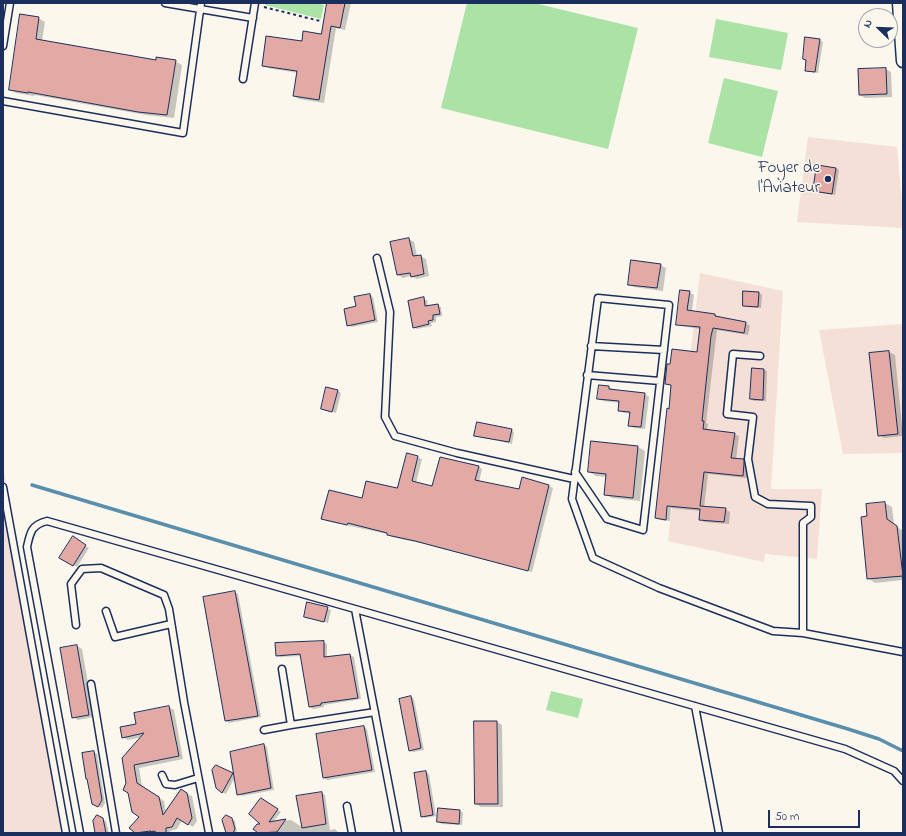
<!DOCTYPE html>
<html>
<head>
<meta charset="utf-8">
<style>
	body { margin:0 }
	#map { position:relative; width:906px; height:836px; overflow:hidden; background:#fbf7ec; font-family:"Indie Flower",sans-serif }
	canvas { display:block }
	.frame { position:absolute; inset:0; border:4px solid #1b2f5e; pointer-events:none }
	.north { position:absolute; left:858px; top:8px; width:40px; height:40px; box-sizing:border-box; background:#fbf7ec; border:1px solid #a1a7b3; border-radius:50%; rotate:293deg; font-size:11px; font-weight:700; line-height:16px; text-align:center; color:#1b2f5e }
	.north::after { content:''; display:block; margin:auto; width:14px; height:18px; background:#1b2f5e; clip-path:polygon(50% 0,100% 100%,50% 72%,0 100%) }
	.scale { position:absolute; left:768px; top:810px; width:92px; height:18px; box-sizing:border-box; border:2px solid #1b2f5e; border-top:0; padding-left:5px; font-size:12px; line-height:14px; white-space:nowrap; color:#1b2f5e; -webkit-text-stroke:3px #fbf7ec; paint-order:stroke }
</style>
</head>
<body>
<div id="map">
<canvas width="906" height="836"></canvas>
<div class="frame"></div>
<div class="north">N</div>
<div class="scale">50 m</div>
</div>
<script>
const c = document.querySelector('canvas').getContext('2d');
c.lineJoin = 'round';
function fill(path, color) { c.fillStyle = color; c.fill(path, 'evenodd'); }
function strokePath(path, color, width, dash) { c.strokeStyle = color; c.lineWidth = width; c.lineCap = dash ? 'butt' : 'round'; c.setLineDash(dash || []); c.stroke(path); }
function write(font, color, halo, rows, align = 'center') {
  c.font = font + ' "Indie Flower",sans-serif'; c.lineWidth = 3; c.setLineDash([]); c.textBaseline = 'middle'; c.strokeStyle = halo; c.fillStyle = color; for (const [text, x, y, turn = 0] of rows) {
    c.save(); c.translate(x, y); c.rotate((+turn || 0) * Math.PI / 180); c.textAlign = isNaN(turn) ? turn : align; if (halo) c.strokeText(text, 0, 0); c.fillText(text, 0, 0); c.restore();
  }
}
const built = new Path2D(`
	M808 137 897 147 903 215V228L797 222Z
	M700 273 783 291 771 489H822L817 559 765 554 764 562 668 541Z
	M903 324V453L843 454 819 330Z
	M3 466 9 499 71 833H3Z`);
const green = new Path2D(`
	M266 3H316L324 5 321 19 265 5Z
	M467 3H534L638 28 608 149 441 108Z
	M716 19 788 33 781 70 709 57Z
	M724 78 778 91 762 157 708 143Z
	M551 691 583 699 578 718 546 710Z`);
const shadow = new Path2D(`
	M329 3H351L345 30 336 28 324 103 299 99 294 96 298 73 268 68 263 65 303 42 321 35Z
	M38 18 45 22 42 41 157 62 175 61 182 65 174 118 146 115 35 95 34 96 16 93 10 90Z
	M820 40 823 42 818 73 810 72 806 70 807 61 804 59Z
	M886 69 891 72 892 97 865 98 860 95 859 70Z
	M836 168 839 170 835 195 817 192 814 190Z
	M409 239 414 242 417 256H420L426 259 429 276 417 279 411 276 403 278 398 275Z
	M660 265 666 268 663 291 634 287 629 284Z
	M689 292 694 295 692 311 715 315 719 318 746 323 750 326 748 335 717 330 706 423 708 424 707 430 734 434 739 436 736 460H743L747 463V478L708 474 704 508 725 509 730 512 729 524 704 522 700 519 701 511 671 508 670 521 660 520 656 518 670 410 672 386 666 384 698 353 700 329 681 326 677 324Z
	M744 292 759 293 762 295 761 308 747 307 744 305Z
	M370 295 373 297 378 322 352 327 348 325 357 307Z
	M423 299 427 300 428 307 437 305 441 307 442 316 436 317V322L431 323 432 326 417 329 414 327Z
	M889 352 895 355 903 436 884 438 879 435 870 354Z
	M752 369 764 370 767 371 766 401H754L751 399Z
	M599 386 609 387 614 390 645 394 649 397 645 429 634 428 629 425 631 414 624 413 619 410 620 403 603 401 598 399Z
	M338 391 341 393 336 413 322 409Z
	M511 430 514 432 512 444 479 437 475 435Z
	M592 442 638 447 645 451 640 501 612 498 605 494 607 477 596 476 589 472Z
	M408 454 422 459 416 483 433 487 479 467 482 469 479 482 519 490 522 479 549 486 553 488 532 572 420 543 392 537 388 534 326 521 322 518 363 499 398 490Z
	M885 503 892 507 894 524 903 531V580L875 583 868 578V517Z
	M73 538 89 548 77 567 61 557Z
	M235 592 238 594 261 717 229 723 226 721Z
	M308 604 331 610 328 623 305 616Z
	M323 642 327 644V658L350 655 354 657 361 699 324 705V707L313 709 310 707 301 656 280 657 277 655Z
	M77 646 82 649 94 717 78 720 73 717Z
	M411 697 414 699 424 750 413 752 409 750Z
	M169 707 174 710 183 759 139 768 142 786 164 801 166 812 181 791 192 796 197 821 193 827 182 820 177 829 170 831V833H137L131 828 140 816 129 793 124 789 142 737 128 740 123 737 137 724 135 714Z
	M497 722 502 725 503 807H481L476 804Z
	M364 727 367 729 375 772 327 780 324 778Z
	M264 745 267 747 274 790 242 796 238 794 235 777 226 794 222 792 217 766 235 775Z
	M94 752 97 754 105 803 102 808 93 803Z
	M426 772 429 774 436 816 425 818 422 816Z
	M322 793 325 795 330 830 335 829 339 833H259L254 829 263 824 264 801 281 812 273 822 291 820 302 827Z
	M460 811 463 813 462 825 442 824 438 822Z
	M97 816 106 821 109 833H96Z
	M226 816 235 821 237 833H228Z`);
const stream = new Path2D(`
	M32 485 848 729 879 739 903 751`);
const building = new Path2D(`
	M327 3H345L340 28 331 26 319 100 293 96 297 71 262 66 266 36 302 41 303 31 321 34Z
	M20 14 39 17 36 39 156 60V57L176 60 167 115 138 112 28 92V93L9 90Z
	M805 37 820 39 815 72 805 71 806 60 803 59Z
	M886 68 887 94 859 95 858 69Z
	M817 165 836 168 832 194 813 191Z
	M409 238 413 256 421 255 424 274 411 277 410 273 397 275 390 242Z
	M631 260 661 264 657 288 628 285Z
	M680 290 690 291 687 310 715 314V316L746 322 744 333 713 328 711 336 702 421H704L703 429 735 433 731 458 744 459V463L743 476 704 472 700 506 726 508 724 522 699 520 700 509 667 506 666 520 655 518 667 408 669 409 671 385 665 384 667 364H670L672 349 697 352 700 327 676 325Z
	M743 291 759 292 758 307 743 306Z
	M370 294 375 320 347 326 344 309 356 306 354 297Z
	M424 297 425 306 438 304 440 314 433 315V320L428 321 429 324 413 328 408 301Z
	M889 351 898 434 878 436 869 353Z
	M752 368 764 369 763 400 750 399Z
	M599 385 609 386V389L645 393 641 427 628 426 630 412 618 411 619 401 597 399Z
	M326 387 338 390 332 412 321 409Z
	M477 422 512 429 509 442 474 436Z
	M591 441 638 446 633 498 604 495 606 474 588 472Z
	M407 453 418 456 412 481 432 486 440 457 479 466 475 480 519 489 522 477 549 485 528 571 415 541 387 535V533L348 523 347 525 321 519 329 490 362 498 366 481 397 488Z
	M885 502 887 519 897 526 903 576 867 579 861 517 867 516 866 504Z
	M73 536 86 545 73 566 59 558Z
	M235 591 258 716 225 721 203 597Z
	M307 602 328 607 324 622 304 617Z
	M324 641V657L350 654 358 698 321 703V705L309 707 300 654 276 656 275 643Z
	M77 645 89 715 72 718 60 648Z
	M411 696 421 748 409 751 399 699Z
	M169 706 179 756 134 765 137 783 159 797 163 815 181 789 187 793 192 818 188 825 177 818 172 827 166 828V833H156L155 831 150 832 151 831 135 833 129 828 139 817 132 812 128 793 123 790 126 783 122 758 144 733 122 738 120 727 136 724 134 713Z
	M474 721H497L498 804H475Z
	M364 726 372 770 323 778 316 734Z
	M264 744 271 788 237 795 230 752Z
	M94 751 102 800 98 807 92 804 87 779H86L82 753Z
	M216 765 233 773 222 793 216 788 212 770Z
	M426 771 433 815 421 817 414 773Z
	M322 792 326 824 302 828 296 796Z
	M261 798 278 809 269 822 286 819 277 832 258 833 253 829 257 824H260L249 814Z
	M438 808 460 810 459 824 437 822Z
	M97 815 103 818 106 833H95L93 821Z
	M226 815 232 818 235 829 233 833H226L222 820Z`);
const path = new Path2D(`
	M264 7 320 21`);
const lane = new Path2D(`
	M165 3 253 18
	M3 46 10 3
	M243 79 255 3
	M3 101 183 133 201 3
	M377 258 390 312 385 417 395 436 457 453 574 479
	M591 346 664 350
	M760 356 733 354 727 414 753 417 748 459 755 497 768 504 811 506V517L803 523V633L903 652
	M587 375 660 381
	M575 472 607 519 643 530 669 305 598 298 572 499 593 558 659 588 773 631 803 633
	M3 487 66 833
	M355 609 398 833
	M106 611 115 637 171 624
	M76 625 71 584 82 569 101 568 164 595 169 609 184 702 209 833
	M282 669 291 725 375 712
	M91 684 116 833
	M695 706 719 833
	M264 730 291 725
	M162 775 166 784 175 785 198 778
	M347 806 352 833
	M80 833 27 547C30 533 31 525 47 521L845 749 894 771 903 781`);
const street = new Path2D(`
	M899 3 903 61`);
const markers = [
	[828,179,4,"#1b2f5e"]
];
const poiNames = [
	["Foyer de",820,169],
	["l'Aviateur",820,189]
];
fill(built, '#f4e0d6');
fill(green, '#abe2a6');
fill(shadow, '#0003');
strokePath(stream, '#598ead', 3.5);
fill(building, '#e3a9a4');
strokePath(building, '#1b2f5e', 1);
strokePath(lane, '#1b2f5e', 9);
strokePath(street, '#1b2f5e', 15);
strokePath(path, '#1b2f5e', 2, [3, 3]);
strokePath(lane, '#fbf7ec', 6);
strokePath(street, '#fbf7ec', 12);
for (const [x, y, r, color] of markers) { const dot = new Path2D(); dot.arc(x, y, r, 0, 2 * Math.PI); c.fillStyle = color; c.fill(dot); strokePath(dot, '#fbf7ec', 1.5); }
write('17px', '#1b2f5e', '#fbf7ec', poiNames, 'right');
</script>
</body>
</html>
